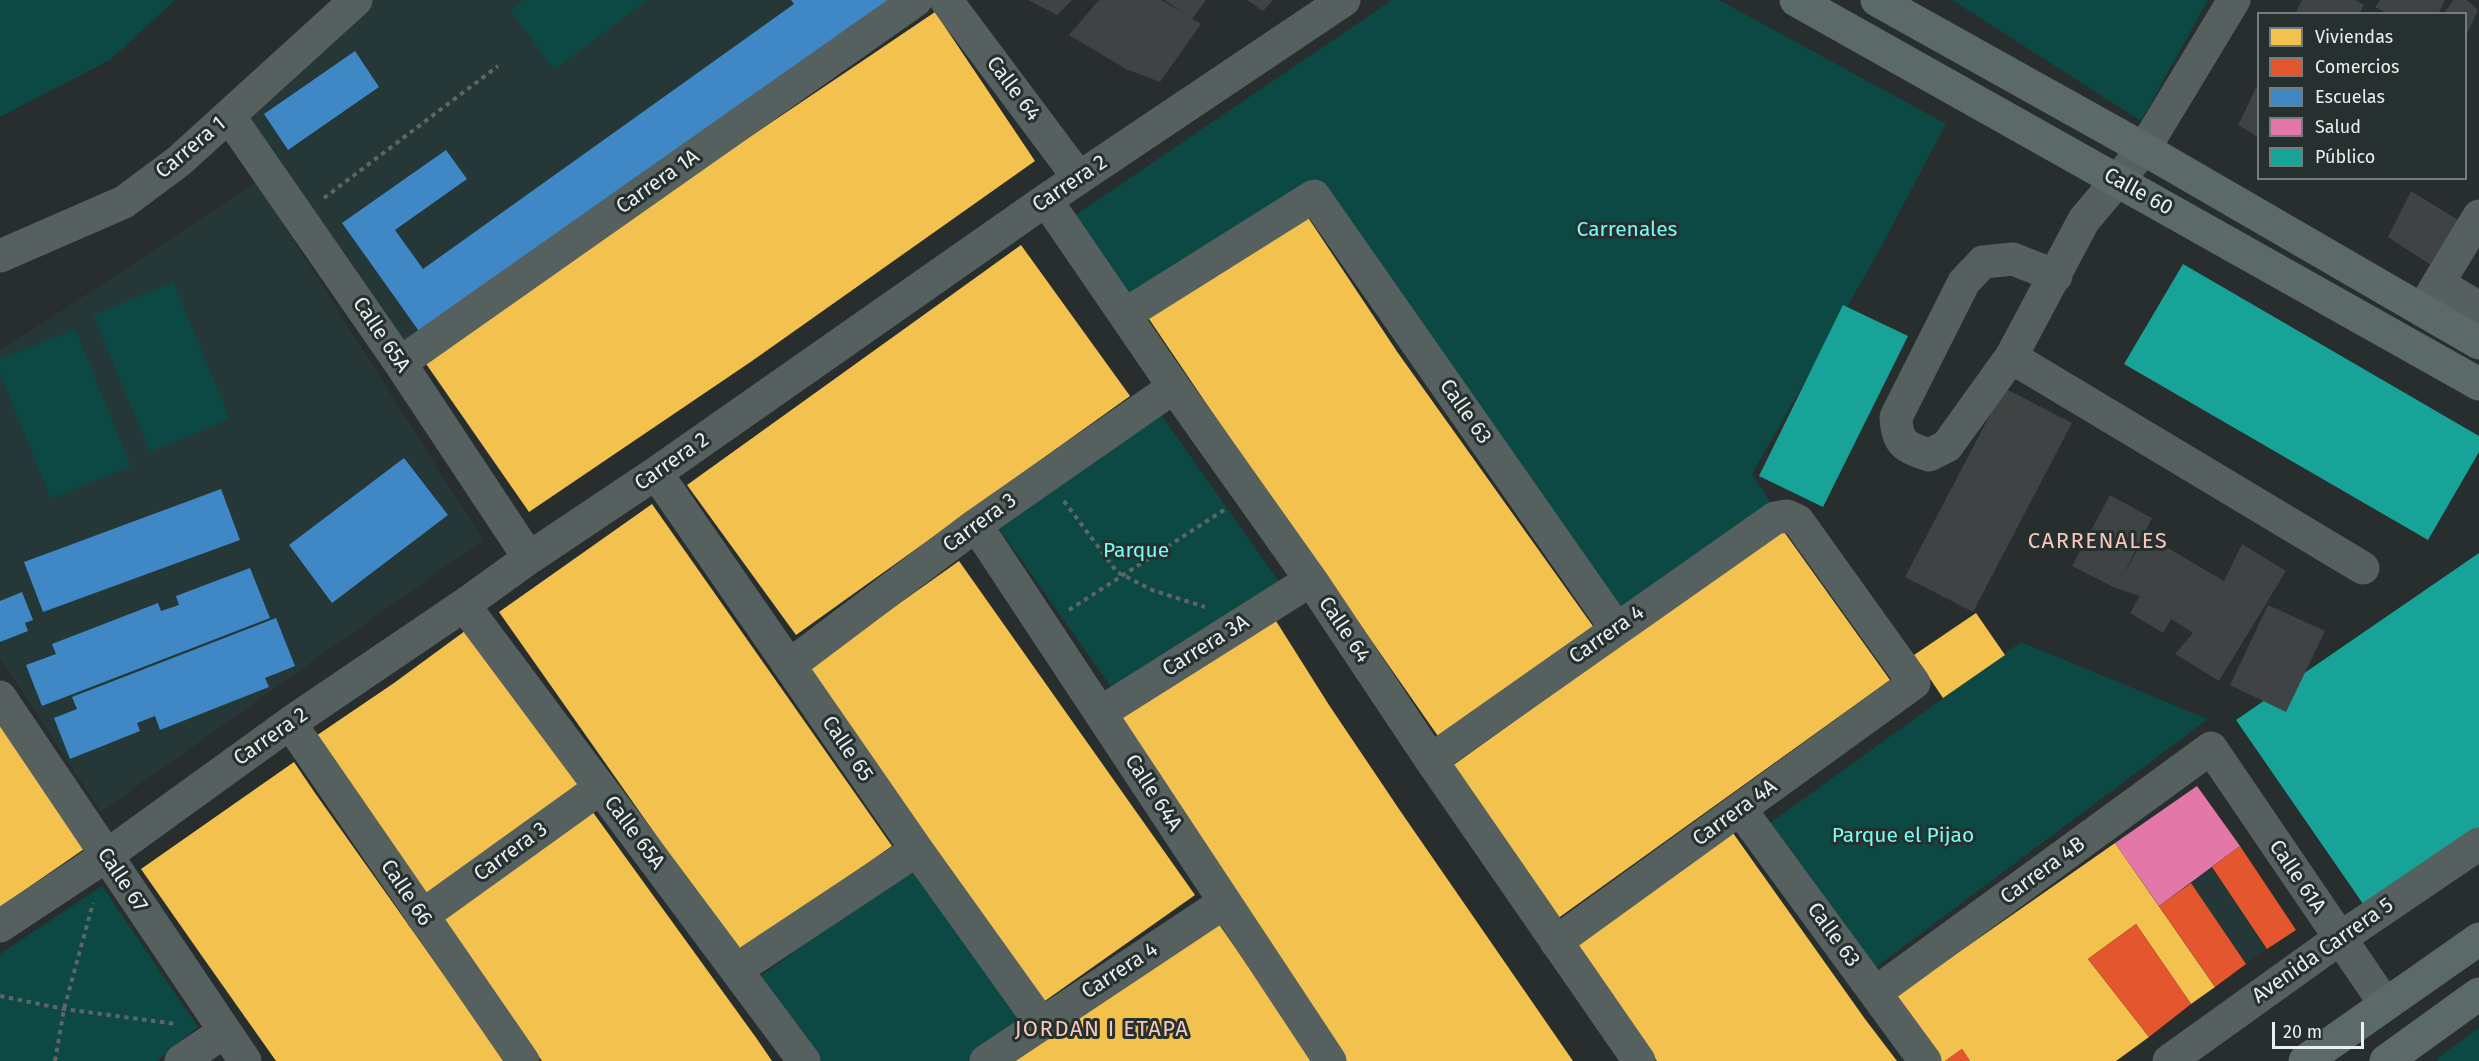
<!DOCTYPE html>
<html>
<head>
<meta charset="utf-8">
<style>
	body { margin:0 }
	#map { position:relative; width:2479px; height:1061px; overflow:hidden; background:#282d2d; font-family:"Fira Sans",sans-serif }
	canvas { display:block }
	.legend { position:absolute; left:2257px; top:12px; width:210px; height:168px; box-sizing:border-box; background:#25302f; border:2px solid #737d7c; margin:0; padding:8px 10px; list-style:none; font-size:18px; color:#e9f0ef }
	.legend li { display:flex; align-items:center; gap:12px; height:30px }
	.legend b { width:30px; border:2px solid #737d7c }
	.scale { position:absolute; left:2272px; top:1022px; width:92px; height:27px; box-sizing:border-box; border:3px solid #e9f0ef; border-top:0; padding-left:8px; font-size:18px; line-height:21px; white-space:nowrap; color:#e9f0ef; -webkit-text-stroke:4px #25302f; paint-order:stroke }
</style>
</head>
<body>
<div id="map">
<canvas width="2479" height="1061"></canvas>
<ul class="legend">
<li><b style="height:16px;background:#f2c14e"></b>Viviendas</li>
<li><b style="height:16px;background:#e4572e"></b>Comercios</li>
<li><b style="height:16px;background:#3f88c5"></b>Escuelas</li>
<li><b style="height:16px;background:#e377a8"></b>Salud</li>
<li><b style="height:16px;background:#17a398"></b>Público</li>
</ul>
<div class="scale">20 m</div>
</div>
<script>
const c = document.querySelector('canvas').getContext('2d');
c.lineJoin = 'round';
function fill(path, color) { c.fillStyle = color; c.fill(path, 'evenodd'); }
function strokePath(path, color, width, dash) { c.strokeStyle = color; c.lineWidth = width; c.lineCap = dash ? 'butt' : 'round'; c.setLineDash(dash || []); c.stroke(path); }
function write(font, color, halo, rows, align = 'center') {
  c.font = font + ' "Fira Sans",sans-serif'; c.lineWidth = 6; c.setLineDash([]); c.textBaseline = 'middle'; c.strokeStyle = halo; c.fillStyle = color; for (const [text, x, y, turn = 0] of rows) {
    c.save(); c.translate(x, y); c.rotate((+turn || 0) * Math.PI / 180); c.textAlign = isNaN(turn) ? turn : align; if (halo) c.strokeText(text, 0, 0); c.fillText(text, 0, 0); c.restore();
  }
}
const built = new Path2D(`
	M371 0H897L405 349 247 115Z
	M257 182 483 540 101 812 0 658V351Z
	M2212 867 2267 949 2246 964 2191 883Z`);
const green = new Path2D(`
	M0 0H175L110 60 0 117Z
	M524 0H648L554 70 510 10Z
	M1392 0H1719L1946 124 1880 249 1752 474 1776 510 1615 619 1317 182 1132 308 1071 218Z
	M1952 0H2208L2141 121Z
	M173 282 230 419 150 452 93 315Z
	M75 329 131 466 51 499 0 374V359Z
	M1155 406 1280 583 1118 697 993 520Z
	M2021 642 2208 719 1876 967 1770 823Z
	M917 864 1029 1020 971 1061H819L759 977Z
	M102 886 198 1027 157 1061H0V954Z
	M2479 1028V1061H2437L2439 1057Z`);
const homes = new Path2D(`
	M935 12 1035 161 752 361 529 512 422 358Z
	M1303 210 1398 353 1595 629 1440 739 1210 409 1147 316Z
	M1021 245 1130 396 796 635 687 485Z
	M652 504 892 846 739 953 499 612Z
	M1782 529 1890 680 1557 919 1448 769Z
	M959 561 1195 895 1042 1003 807 669Z
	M1271 613 1329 705 1401 812 1573 1061H1346L1112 717Z
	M1976 613 2005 655 1943 698 1914 655Z
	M469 628 583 789 426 902 310 740 394 683Z
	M0 720 87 847 0 907Z
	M294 762 315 793 505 1061H276L204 959 141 869Z
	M592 811 757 1039 772 1061H542L504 1009 440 920Z
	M1733 833 1865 1019 1897 1061H1657L1572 948Z
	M2115 843 2215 987 2191 1004 2136 924 2088 959 2149 1037 2116 1061H1970L1962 1049 1945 1061H1932L1889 1001Z
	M1216 920 1314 1061H1011Z`);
const shops = new Path2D(`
	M2240 846 2296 930 2267 949 2212 867Z
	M2191 883 2246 964 2215 987 2159 906Z
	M2136 924 2191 1004 2149 1037 2088 959Z
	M1962 1049 1970 1061H1945Z`);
const schools = new Path2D(`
	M791 0H891L421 334 342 223 446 150 467 179 395 230 423 269 794 4Z
	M355 51 379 87 288 150 264 114Z
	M404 458 448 515 332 603 289 545Z
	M221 489 240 540 43 612 24 562Z
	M250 568 270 618 42 706 26 665 56 654 52 644 158 603 161 611 179 605 176 596Z
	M22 592 33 620 25 623 28 631 0 642V601Z
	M276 618 295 666 265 678 269 687 160 730 155 716 137 723 140 731 70 759 54 718 77 709 72 697Z`);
const health = new Path2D(`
	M2197 786 2240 846 2159 906 2115 843Z`);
const public = new Path2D(`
	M2183 264 2479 436V452L2428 540 2124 364Z
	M1843 305 1908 336 1823 507 1759 476Z
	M2479 553V838L2370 914 2236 720Z`);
const building = new Path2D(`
	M1028 0H1072L1057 15Z
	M1099 0H1161L1186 15 1164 0H1206L1192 19 1201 24 1160 82 1126 69 1069 35Z
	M1247 0H1273L1263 11Z
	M2302 0H2355L2364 5 2359 14H2295Z
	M2380 0H2445L2438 14 2413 12 2412 14H2388L2375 7Z
	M2453 0H2467L2478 10 2466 36V14H2444Z
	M2258 84V137L2238 125Z
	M2411 191 2458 220 2437 269 2388 237Z
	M2004 388 2072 423 1973 612 1905 577Z
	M2110 495 2152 518 2122 577 2146 535 2224 581 2242 544 2286 571 2219 681 2175 654 2193 633 2171 619 2163 633 2130 613 2140 596 2115 588 2072 566Z
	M2268 605 2325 631 2286 712 2230 685Z`);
const path = new Path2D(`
	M324 198 498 66
	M1064 501 1117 572 1152 590 1205 607
	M1069 610 1224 510
	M0 996 64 1009 176 1024
	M55 1061 64 1009 93 903`);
const minor = new Path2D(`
	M946 0 1079 178
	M229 116 400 363 529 558
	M1046 200 1174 387 1311 580 1431 760 1639 1061
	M0 256 124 202 179 161 356 0
	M2056 276 2013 259 1983 262 1964 282 1896 417C1897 444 1905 447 1929 455L1947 446 2011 357 2084 220 2144 149 2234 0
	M2439 284 2479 308
	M2422 310 2479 216
	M1126 314 1314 196 1616 628
	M2011 357 2363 568
	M400 363 916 0
	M656 473 917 850 1041 1023
	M976 525 1330 1061
	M464 605 804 1061
	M790 665 976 525 1174 387
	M0 697 245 1061
	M1100 713 1311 580
	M290 723 523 1061
	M1431 760 1775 518 1787 516 1798 521 1914 683 1556 942
	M1740 809 1925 1061
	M422 916 600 788
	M0 926 106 856 290 723 464 605 529 558 656 473 1046 200 1344 0
	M736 970 917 850
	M1875 993 2211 748 2385 1004
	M181 1061 224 1032
	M986 1061 1225 902
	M2169 1061 2339 939 2479 844`);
const major = new Path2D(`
	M1796 0 2479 384
	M1877 0 2144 149 2479 343
	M2305 1061 2479 939
	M2386 1061 2479 994`);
const streetNames = [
	["Calle 64",1013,89,53],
	["Carrera 1",191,148,-40],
	["Carrera 1A",658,182,-35],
	["Carrera 2",1070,184,-34],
	["Calle 60",2138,192,29],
	["Calle 65A",381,335,56],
	["Calle 63",1465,412,55],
	["Carrera 2",672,462,-35],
	["Carrera 3",980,523,-36],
	["Calle 64",1344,630,56],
	["Carrera 4",1607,635,-35],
	["Carrera 3A",1206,646,-32],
	["Carrera 2",271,737,-35],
	["Calle 65",847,749,56],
	["Calle 64A",1153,793,57],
	["Carrera 4A",1735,813,-36],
	["Calle 65A",634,833,53],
	["Carrera 3",511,852,-36],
	["Carrera 4B",2043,871,-36],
	["Calle 61A",2297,877,56],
	["Calle 67",122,880,56],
	["Calle 66",406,893,56],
	["Calle 63",1833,935,54],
	["Avenida Carrera 5",2323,951,-35],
	["Carrera 4",1120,971,-33]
];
const parkNames = [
	["Carrenales",1627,230],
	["Parque",1136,551],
	["Parque el Pijao",1903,836]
];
const neighbourhoodNames = [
	["CARRENALES",2098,542],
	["JORDAN I ETAPA",1102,1030]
];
fill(built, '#253736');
fill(green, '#0c4844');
fill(homes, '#f2c14e');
fill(shops, '#e4572e');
fill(schools, '#3f88c5');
fill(health, '#e377a8');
fill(public, '#17a398');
fill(building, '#3f4343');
strokePath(path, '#5e6665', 4, [4.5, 4.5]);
strokePath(minor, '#55605f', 33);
strokePath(major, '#5b6968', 33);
write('21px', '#e9f0ef', '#25302f', streetNames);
write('21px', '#79fcf1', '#25302f', parkNames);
c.letterSpacing = '1.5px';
write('22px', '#f8c7b8', '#25302f', neighbourhoodNames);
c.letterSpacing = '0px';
</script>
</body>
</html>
